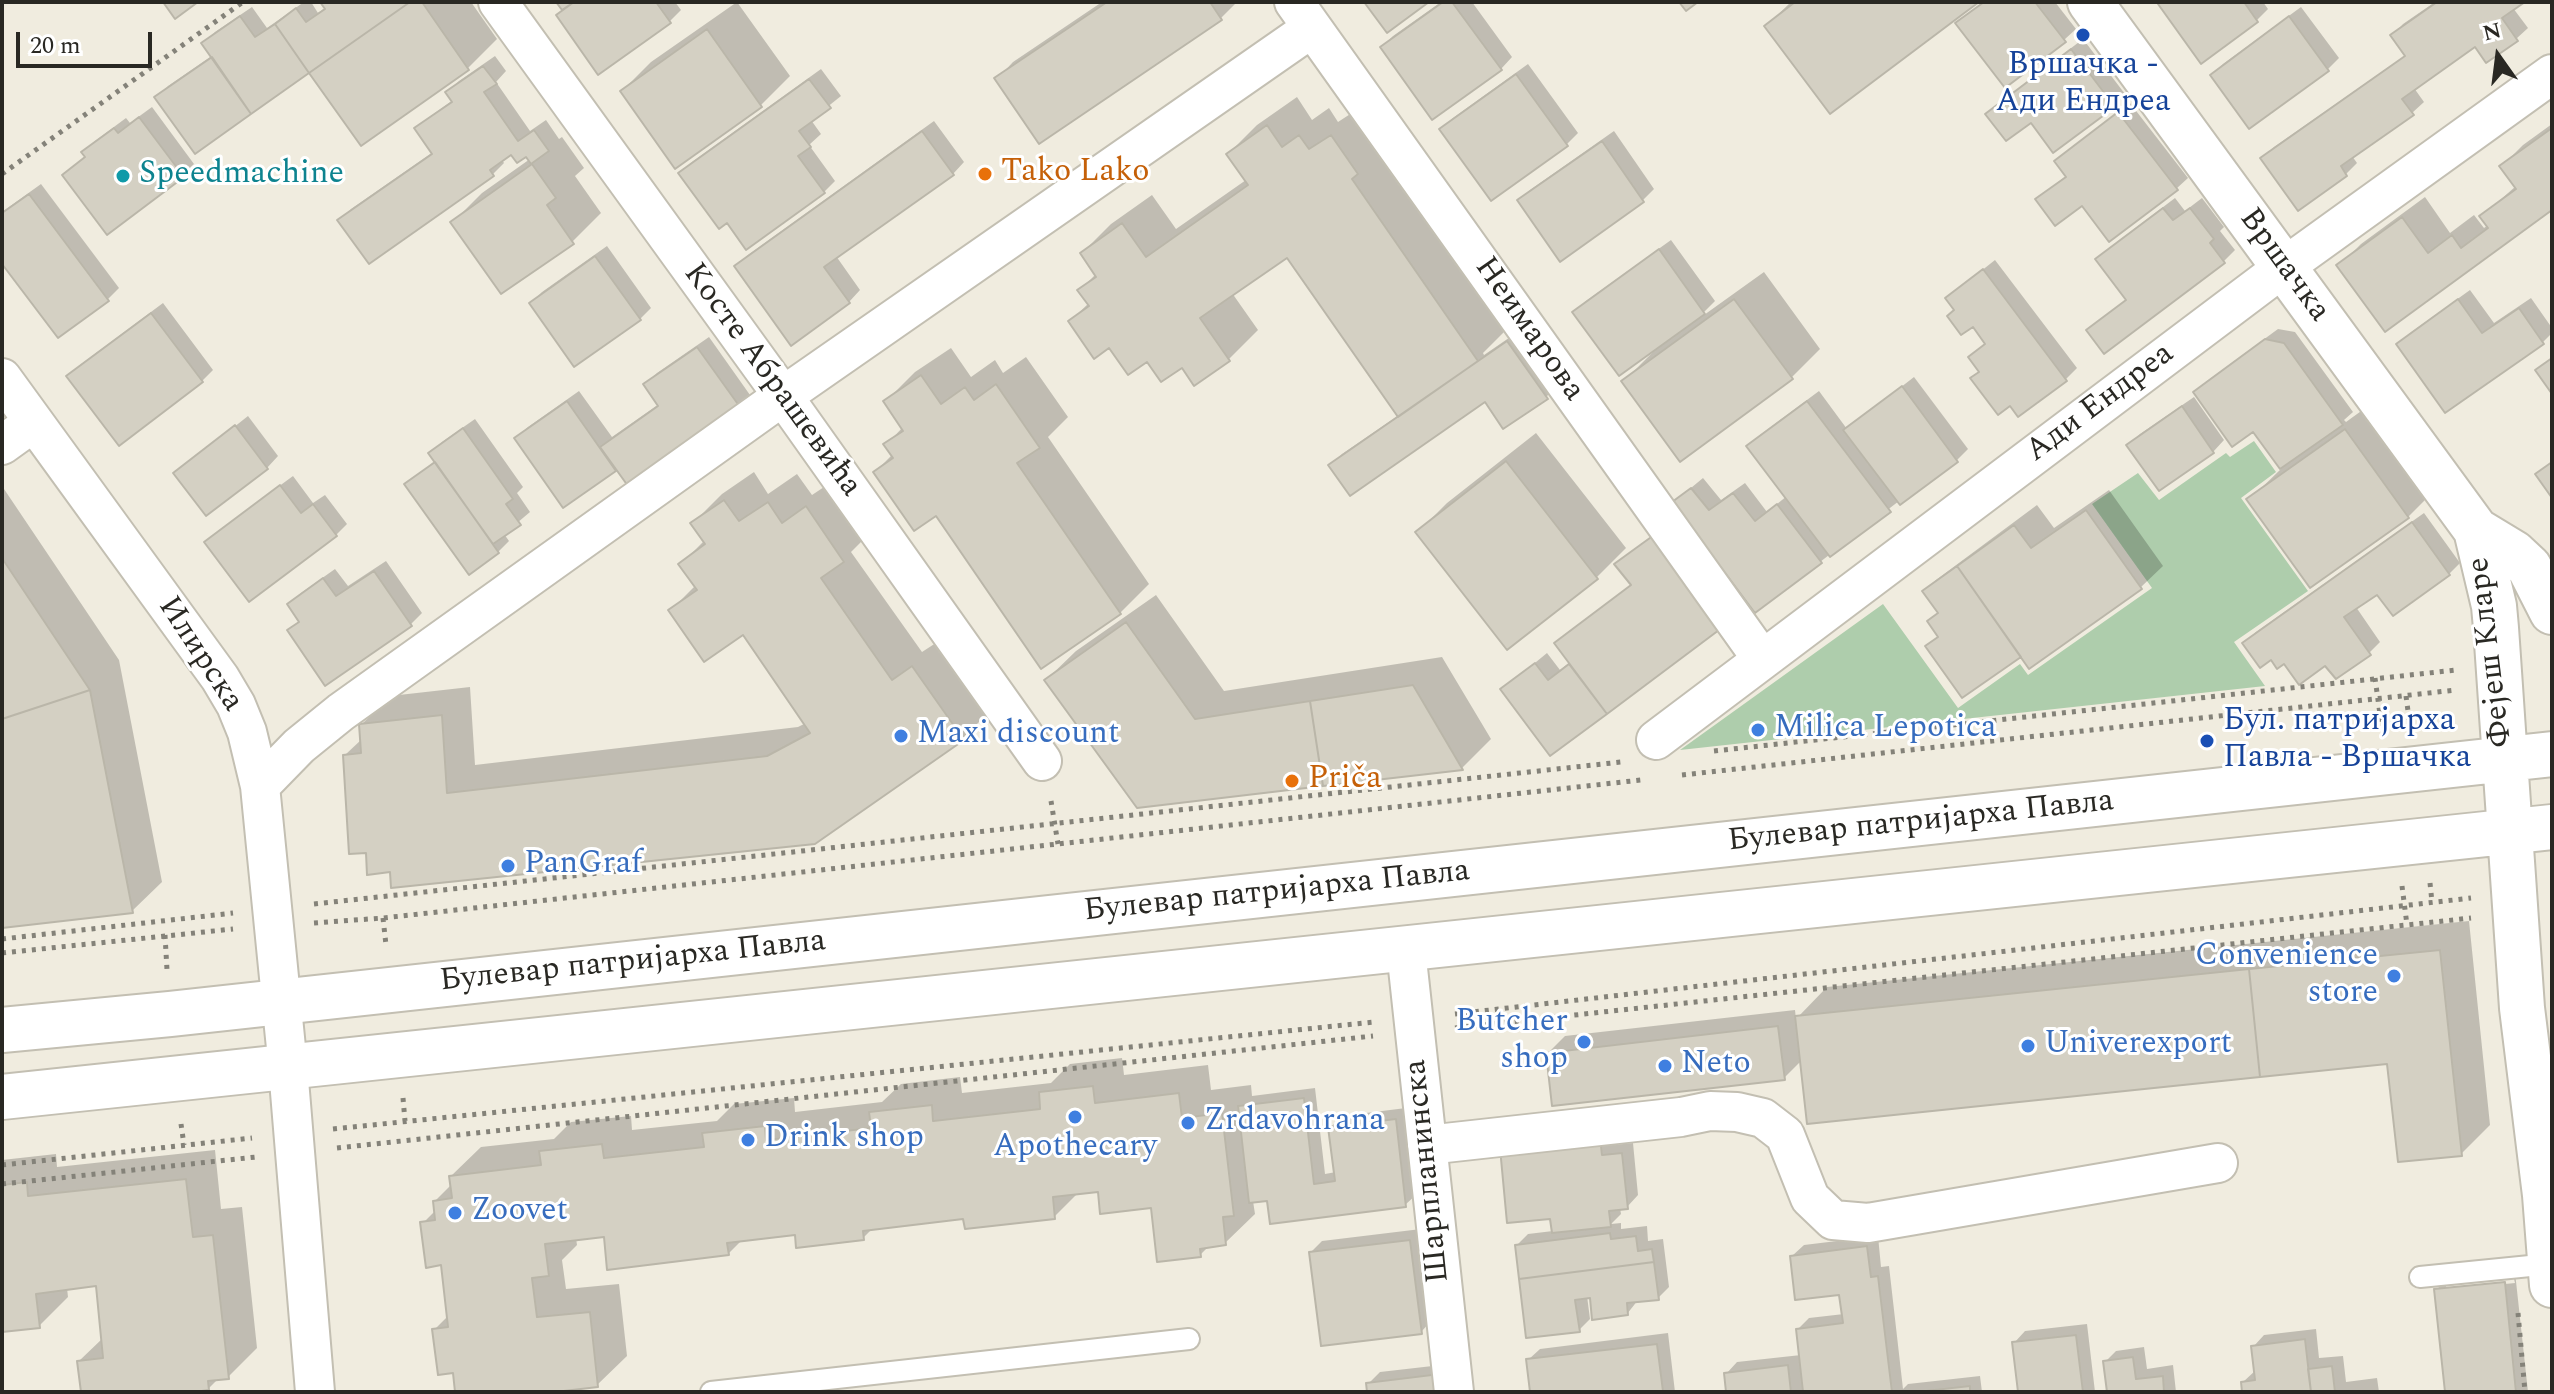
<!DOCTYPE html>
<html>
<head>
<meta charset="utf-8">
<style>
	body { margin:0 }
	#map { position:relative; width:2554px; height:1394px; overflow:hidden; background:#f0ecdf; font-family:Spectral,serif }
	canvas { display:block }
	.frame { position:absolute; inset:0; border:4px solid #292823; pointer-events:none }
	.north { position:absolute; left:2458px; top:16px; width:80px; height:80px; -webkit-text-stroke:6px #fff; paint-order:stroke; rotate:346deg; font-size:22px; font-weight:700; line-height:32px; text-align:center; color:#292823 }
	.north::after { content:''; display:block; margin:auto; width:28px; height:36px; background:#292823; clip-path:polygon(50% 0,100% 100%,50% 72%,0 100%) }
	.scale { position:absolute; left:16px; top:32px; width:136px; height:36px; box-sizing:border-box; border:4px solid #292823; border-top:0; padding-left:10px; font-size:24px; line-height:28px; white-space:nowrap; color:#292823; -webkit-text-stroke:6px #fff; paint-order:stroke }
</style>
</head>
<body>
<div id="map">
<canvas width="2554" height="1394"></canvas>
<div class="frame"></div>
<div class="north">N</div>
<div class="scale">20 m</div>
</div>
<script>
const c = document.querySelector('canvas').getContext('2d');
c.lineJoin = 'round';
function fill(path, color) { c.fillStyle = color; c.fill(path, 'evenodd'); }
function strokePath(path, color, width, dash) { c.strokeStyle = color; c.lineWidth = width; c.lineCap = dash ? 'butt' : 'round'; c.setLineDash(dash || []); c.stroke(path); }
function write(font, color, halo, rows, align = 'center') {
  c.font = font + ' Spectral,serif'; c.lineWidth = 6; c.setLineDash([]); c.textBaseline = 'middle'; c.strokeStyle = halo; c.fillStyle = color; for (const [text, x, y, turn = 0] of rows) {
    c.save(); c.translate(x, y); c.rotate((+turn || 0) * Math.PI / 180); c.textAlign = isNaN(turn) ? turn : align; if (halo) c.strokeText(text, 0, 0); c.fillText(text, 0, 0); c.restore();
  }
}
const green = new Path2D(`
	M2254 441 2276 472 2241 498 2308 591 2234 642 2265 686 1680 750 1883 604 1958 708 2020 664 2028 675 2152 588 2092 504 2138 473 2159 500 2226 453 2230 457Z`);
const shadow = new Path2D(`
	M304 2H311L318 13 326 7 322 2H471L497 39 468 68 362 144 310 70 157 98 168 86 213 55 204 43 215 32 252 7 267 28Z
	M558 2H675L681 10 670 21 599 72Z
	M737 2 790 76 761 105 622 91 651 62Z
	M1102 2H1237L1221 18 1040 142 997 79 1013 62Z
	M1441 2H1472L1512 57 1501 69 1382 47 1393 36Z
	M1791 2H1975L1766 26Z
	M1983 2H2055L2076 29 2064 40 1958 23Z
	M2163 2H2263L2268 9 2257 20 2202 61Z
	M2435 2H2521L2513 8 2528 28 2516 39 2476 45 2414 88 2424 102 2412 113 2352 156 2357 163 2346 174 2299 208 2263 158 2274 147 2406 55 2392 36 2403 24Z
	M2301 7 2339 58 2328 69 2250 126 2212 75 2223 64Z
	M2083 39 2125 94 2113 106 2031 120 1988 114 1999 103Z
	M495 56 506 71 496 82 530 131 546 120 559 139 562 137 584 168 575 176 601 213 572 242 453 222 482 193 530 159 527 154 512 153 502 160 504 163 493 174 369 262 340 221 351 209 433 152 417 129 428 118 453 100 448 92 459 81Z
	M1528 64 1578 133 1567 144 1492 199 1441 129 1453 118Z
	M821 69 841 96 811 120 821 134 809 145 835 181 824 192 681 173 692 162Z
	M1297 97 1312 120 1329 108 1338 122 1361 107 1506 330 1483 353 1484 355 1519 331 1557 386 1546 397 1485 399 1331 465 1342 454 1399 415 1288 255 1232 293 1258 330 1229 359 1182 366 1148 359 1110 346 1070 321 1089 303 1080 290 1096 274 1082 253 1111 224 1152 195 1176 229 1246 180 1228 154 1257 125Z
	M2130 103 2188 178 2176 189 2037 199 2067 175 2056 161 2068 150Z
	M152 107 194 164 182 175H64L87 155 84 152 95 141 126 118 130 123Z
	M934 121 964 162 953 174 836 256 860 290 849 302 791 343 736 266 748 255Z
	M2552 124V208L2385 329 2339 266 2361 244 2425 197 2450 233 2474 215 2484 228 2488 225 2482 216 2516 186 2502 166 2523 145Z
	M1614 131 1654 189 1643 200 1560 259 1519 201 1530 190Z
	M41 184 119 288 108 299 58 335 2 260V212Z
	M2175 198 2185 211 2202 198 2224 227 2220 231 2235 250 2224 261 2105 352 2089 330 2127 299 2097 259 2109 248Z
	M1671 240 1715 301 1702 314 1704 315 1764 272 1820 349 1791 378 1624 381 1654 351 1574 312 1586 301Z
	M607 246 651 308 640 319 531 303 542 292Z
	M1995 260 2077 368 2066 379 2018 414 2010 403 1973 378 1981 370 1971 357 1986 342 1973 324 1947 298Z
	M2470 290 2494 323 2531 298 2552 328V333L2543 342 2446 410 2398 344 2410 333Z
	M163 303 213 370 202 381 69 376 80 365Z
	M2278 329 2295 332 2353 412 2344 420 2346 422 2375 401 2437 488 2408 517 2249 500 2282 468 2254 429 2195 392 2207 381Z
	M709 337 750 395 738 406 617 468 563 505 516 438 528 427 579 391 612 437 659 404 646 384 657 373Z
	M951 348 971 377 995 360 1003 373 1026 357 1068 417 1048 437 1149 584 1120 613 936 514 875 472 893 454 886 445 903 427 886 401 915 372Z
	M1914 377 1968 449 1957 460 1899 501 1820 562 1674 502 1703 478 1721 500 1745 483 1767 512 1787 496 1749 446 1760 435 1819 391 1847 429Z
	M2194 397 2224 440 2213 452 2129 445 2140 434Z
	M248 416 278 456 267 468 176 473Z
	M475 419 523 487 517 493 530 512 504 534 509 541 498 552 407 484 436 460 431 453 442 442Z
	M1536 433 1626 548 1597 577 1418 532 1447 503Z
	M754 472 768 494 797 474 812 495 836 479 872 531 851 552 922 652 942 639 992 709 963 738 814 842 391 870 367 851 345 755 362 739 361 725 390 696 470 687 475 765 798 727 806 723 743 632 670 611 696 585 681 564 705 540 693 523 722 494Z
	M293 476 313 503 325 495 347 524 336 535 218 531Z
	M2 486 119 660 162 882 132 911 2 926Z
	M2109 490 2163 566 2141 587 2030 666 2021 654 1928 646 1939 635 1930 621 1939 612 1925 591 1936 580 2037 505 2054 528Z
	M2424 513 2460 563 2449 574 2377 592 2356 607 2380 642 2369 653 2326 664 2284 661 2244 643 2256 632Z
	M1666 525 1722 626 1551 753 1502 690 1547 653 1560 670 1570 662 1556 644 1568 632 1632 584 1617 564Z
	M386 561 422 613 411 624 325 683 289 630 300 620 290 604 301 593 335 569 348 586Z
	M1156 595 1224 691 1442 657 1491 739 1462 768 1138 805 1046 680 1076 651Z
	M2469 921 2490 1125 2461 1154 2389 1062 1802 1060 1784 1078 1548 1053 1565 1036 1795 1010 1796 1019 1827 987Z
	M1122 1058 1124 1075 1208 1065 1211 1090 1251 1085 1252 1096 1315 1088 1325 1174 1336 1172 1330 1128 1342 1116 1406 1108 1417 1194 1405 1205 1269 1199 1253 1201 1255 1214 1225 1243 1210 1245 1200 1255 1153 1205 1099 1190 1079 1192 1054 1217H965L874 1227 863 1238 796 1233 743 1239 728 1254 605 1235 576 1238 577 1245 562 1260 566 1289 619 1284 627 1356 597 1385 538 1392H457L454 1371 434 1330 448 1316 442 1263 423 1223 436 1210 435 1201 452 1184 451 1176 481 1147 554 1139 571 1122 631 1116 632 1130 717 1121 734 1104 794 1098 795 1112 882 1102 901 1084 960 1077 962 1093 1051 1083 1070 1064Z
	M1611 1127 1613 1145 1633 1143 1638 1195 1627 1207 1620 1208 1621 1214 1611 1224 1621 1223V1229L1647 1226 1648 1241 1663 1239 1669 1287 1658 1298 1638 1300 1627 1314 1591 1296H1587L1590 1319 1579 1330 1517 1245 1528 1234 1553 1231Z
	M215 1150 221 1209 242 1207 257 1348 228 1377 219 1378 208 1389 199 1392H83L79 1361 103 1338 97 1284 67 1288 68 1297 39 1326 2 1330V1160L56 1154 57 1167Z
	M1421 1229 1432 1320 1421 1332 1311 1252 1322 1241Z
	M1878 1236 1881 1267 1889 1266 1903 1389 1908 1384 1980 1376 1982 1392H1728L1726 1374 1737 1362 1801 1355 1798 1329 1809 1318 1844 1314 1841 1292 1792 1256 1804 1245Z
	M2515 1272 2528 1392H2447L2436 1290 2448 1279ZM2514 1279 2515 1283 2446 1290V1286Z
	M2087 1324 2095 1392H2020L2014 1343 2025 1331Z
	M2316 1329 2319 1358 2343 1356 2346 1382 2377 1378 2379 1392H2244L2243 1382 2256 1370 2253 1347 2264 1335Z
	M1668 1333 1675 1392H1532L1528 1360 1540 1349Z
	M2144 1347 2147 1369 2173 1365 2176 1392H2109L2105 1362 2116 1351Z
	M1450 1364 1454 1392H1369L1368 1384 1380 1372Z`);
const building = new Path2D(`
	M163 2H198L175 19Z
	M320 2H410L309 73 275 24 296 8 306 22 325 9Z
	M410 2H422L469 70 361 146 309 73Z
	M556 2H574L562 10Z
	M574 2H656L671 23 598 75 556 15Z
	M1107 2H1210L1222 20 1039 144 994 78Z
	M1364 2H1429L1387 33Z
	M1443 2H1452L1502 70 1432 120 1380 47Z
	M1679 2H1698L1686 11Z
	M1795 2H1979L1830 114 1764 26Z
	M1984 2H2035L2066 42 2005 88 1955 23Z
	M2161 2H2244L2258 22 2201 64 2158 4Z
	M2437 2H2525L2502 18 2518 41 2486 63 2475 47 2402 99 2414 115 2341 166 2347 176 2298 211 2260 158 2405 56 2390 35Z
	M240 16 255 37 275 24 309 73 251 114 201 43Z
	M2289 16 2329 71 2249 129 2210 75Z
	M707 29 762 107 675 169 620 91Z
	M2071 49 2115 107 2053 153 2031 123 2006 141 1985 114Z
	M212 57 251 114 195 154 154 97Z
	M483 66 497 84 484 92 518 141 534 130 549 151 531 164 526 157 517 163 511 155 490 170 494 176 369 264 337 220 432 154 414 128 452 102 445 92Z
	M1516 74 1568 146 1491 201 1439 129Z
	M809 79 831 108 799 131 811 147 798 156 825 193 746 250 727 223 719 229 678 173Z
	M2118 112 2178 190 2109 242 2082 206 2055 226 2035 199 2066 177 2054 161Z
	M139 117 184 177 107 235 62 175 85 157 81 152 114 128 118 133Z
	M1267 125 1282 147 1299 135 1309 149 1331 135 1358 174 1352 179 1478 361 1398 417 1287 258 1200 318 1230 361 1194 386 1182 368 1161 382 1147 362 1128 375 1109 348 1094 359 1068 321 1089 306 1077 290 1096 277 1080 253 1122 223 1146 257 1248 185 1226 154Z
	M2552 128V210L2385 332 2336 265 2402 217 2428 253 2452 235 2461 248 2488 228 2479 216 2516 189 2499 166Z
	M922 131 954 175 824 267 850 303 791 346 734 266Z
	M1602 141 1644 202 1560 262 1517 200Z
	M532 164 556 198 547 205 574 244 501 294 450 222Z
	M29 194 109 301 58 338 2 264V213Z
	M2163 208 2173 220 2190 208 2214 239 2210 243 2225 263 2104 354 2086 330 2126 300 2095 259Z
	M1659 249 1705 314 1619 376 1572 312Z
	M595 256 641 320 574 367 529 303Z
	M1983 269 2067 381 2018 417 2010 406 1998 415 1970 378 1979 372 1968 357 1985 344 1973 327 1961 335 1947 316 1954 310 1945 298Z
	M1734 299 1793 379 1680 462 1621 381Z
	M2458 299 2482 333 2519 308 2544 344 2445 413 2396 344Z
	M151 313 203 382 119 446 66 376Z
	M2265 339 2284 343 2343 425 2280 469 2253 432 2232 447 2193 392Z
	M1507 341 1548 399 1503 429 1485 402 1350 496 1328 465Z
	M697 347 740 407 628 486 600 447 658 406 643 384Z
	M2552 358V394L2535 370Z
	M921 375 941 404 965 387 974 400 996 384 1040 448 1017 463 1121 614 1041 669 936 516 914 531 873 472 893 458 883 444 903 431 883 401Z
	M1902 386 1958 462 1900 505 1843 430Z
	M567 401 616 471 563 508 514 438Z
	M1807 401 1891 512 1830 557 1746 446Z
	M2182 406 2214 453 2159 491 2126 445Z
	M235 425 268 469 206 516 173 473Z
	M463 428 513 499 506 504 521 525 493 544 428 453Z
	M2345 429 2409 518 2310 588 2246 499Z
	M1506 461 1598 579 1507 650 1415 532Z
	M435 462 499 553 469 575 404 484Z
	M2552 462V498L2535 474Z
	M280 485 301 513 313 504 337 536 249 602 204 542Z
	M1691 488 1709 510 1733 493 1755 521 1777 504 1822 563 1755 613 1672 502Z
	M724 500 739 521 768 502 782 523 806 506 844 562 821 578 892 680 912 666 964 740 815 844 391 888 390 872 367 875 366 853 349 854 343 755 361 753 359 724 442 715 447 793 767 756 810 733 743 635 704 662 668 610 697 590 678 564 705 544 690 523Z
	M2086 510 2142 589 2029 669 1957 566 2014 525 2031 548Z
	M2412 522 2450 575 2393 616 2377 595 2344 617 2371 655 2336 679 2325 666 2299 685 2284 664 2277 669 2271 660 2260 668 2242 643Z
	M1654 535 1723 627 1607 714 1554 643 1631 585 1614 564Z
	M2 558 90 690 2 719Z
	M1957 566 2021 657 1962 698 1925 646 1938 637 1927 621 1938 613 1922 591Z
	M374 571 412 626 325 686 287 630 299 622 287 604 323 578 336 596Z
	M1126 622 1195 719 1310 701 1323 786 1137 808 1044 680Z
	M1535 663 1548 680 1569 664 1607 714 1550 756 1500 689Z
	M1413 685 1463 770 1323 786 1310 701Z
	M90 690 133 913 2 928V719Z
	M2440 950 2462 1156 2398 1162 2387 1064 2260 1077 2249 969Z
	M2249 969 2260 1077 1807 1124 1795 1016Z
	M1778 1026 1785 1080 1552 1106 1546 1053Z
	M1093 1086 1095 1103 1179 1093 1182 1118 1222 1113 1234 1216 1223 1217 1226 1245 1200 1249 1201 1257 1157 1262 1151 1208 1100 1214 1098 1192 1053 1197 1055 1219 965 1229 963 1219 863 1231 864 1240 796 1248 795 1235 727 1243 729 1255 607 1270 604 1237 545 1244 549 1276 532 1278 537 1317 590 1312 598 1387 555 1392H455L453 1373 438 1375 432 1329 448 1327 441 1265 426 1268 420 1222 435 1220 433 1201 452 1198 449 1176 541 1165 539 1151 602 1144 604 1158 704 1147 702 1133 765 1126 766 1140 871 1128 869 1112 932 1105 933 1121 1040 1109 1039 1092Z
	M1304 1098 1314 1184 1335 1181 1328 1127 1396 1119 1406 1207 1270 1224 1267 1201 1249 1203 1238 1106Z
	M1600 1137 1602 1155 1622 1153 1628 1209 1609 1211 1611 1227 1552 1233 1550 1219 1507 1223 1500 1148Z
	M186 1179 193 1237 213 1235 229 1379 208 1381 209 1390 194 1392H81L77 1361 103 1358 96 1286 36 1294 40 1328 2 1332V1185L27 1182 28 1196Z
	M1610 1233 1611 1239 1636 1236 1638 1251 1652 1249 1654 1262 1519 1279 1515 1245Z
	M1410 1240 1422 1334 1321 1346 1309 1252Z
	M1867 1246 1871 1277 1878 1276 1892 1392H1803L1796 1329 1843 1323 1839 1295 1795 1300 1790 1256Z
	M1654 1262 1659 1300 1627 1303 1628 1315 1592 1320 1590 1298 1575 1300 1580 1332 1526 1338 1519 1279Z
	M2505 1282 2516 1392H2445L2434 1289Z
	M2076 1335 2083 1392H2018L2012 1342Z
	M2305 1339 2311 1392H2242L2241 1382 2255 1380 2251 1346Z
	M1657 1344 1663 1391 1530 1392 1526 1359Z
	M2133 1357 2136 1379 2163 1376 2164 1392H2107L2103 1361Z
	M1788 1365 1791 1392H1726L1724 1373Z
	M2332 1366 2335 1392H2311L2308 1369Z
	M1440 1374 1442 1392H1367L1366 1383Z
	M1970 1386V1392H1916Z`);
const path = new Path2D(`
	M2 174 243 2
	M2375 678 2382 729
	M2406 696 2410 726
	M1714 751 2456 670
	M1682 775 2456 690
	M1051 801 1058 844
	M2430 883 2432 902
	M2402 886 2407 925
	M314 904 1621 762
	M383 918 386 945
	M314 923 383 918 1641 780
	M165 935 167 970
	M2 939 233 913
	M2 953 233 929
	M1455 1014 2471 898
	M1455 1028 2471 918
	M403 1098 405 1121
	M181 1124 184 1145
	M333 1129 1374 1022
	M337 1148 1373 1036
	M2 1165 252 1138
	M2 1184 256 1157
	M2518 1313 2525 1392`);
const lane = new Path2D(`
	M2420 1277 2550 1264
	M711 1392 1189 1339`);
const street = new Path2D(`
	M498 2 783 396 1042 761
	M1294 2 1762 659
	M2 378 220 678 236 705 247 732 260 786 288 1068 315 1392
	M2 445 34 422
	M1656 740 2284 267 2552 74
	M260 786 299 746 341 712 783 396 1312 28
	M1406 950 1454 1392
	M1427 1145 1681 1117 1710 1111 1737 1112 1763 1118 1785 1135 1810 1198 1833 1220 1868 1223 2218 1163`);
const secondary = new Path2D(`
	M2090 2 2476 530 2494 606 2496 628 2522 1008 2545 1195 2552 1285
	M2476 530 2514 553 2529 567 2552 612
	M2 1030 170 1014 2552 754
	M2 1097 2552 827`);
const markers = [
	[2083,35,8,"#1a4fb4"],
	[985,174,8,"#e8710a"],
	[123,176,8,"#0f9aa8"],
	[1758,730,8,"#3f7fe0"],
	[901,736,8,"#3f7fe0"],
	[2207,741,8,"#1a4fb4"],
	[1292,781,8,"#e8710a"],
	[508,866,8,"#3f7fe0"],
	[2394,976,8,"#3f7fe0"],
	[1584,1042,8,"#3f7fe0"],
	[2028,1046,8,"#3f7fe0"],
	[1665,1066,8,"#3f7fe0"],
	[1075,1117,8,"#3f7fe0"],
	[1188,1123,8,"#3f7fe0"],
	[748,1140,8,"#3f7fe0"],
	[455,1213,8,"#3f7fe0"]
];
const transitNames = [
	["Вршачка -",2083,67],
	["Ади Ендреа",2083,104],
	["Бул. патријарха",2223,723,"left"],
	["Павла - Вршачка",2223,760,"left"]
];
const foodNames = [
	["Tako Lako",1001,174],
	["Priča",1308,781]
];
const cultureNames = [
	["Speedmachine",139,176]
];
const streetNames = [
	["Вршачка",2283,266,54],
	["Неимарова",1528,330,55],
	["Косте Абрашевића",771,381,54],
	["Ади Ендреа",2101,404,-37],
	["Фејеш Кларе",2492,652,-97],
	["Илирска",199,655,57],
	["Булевар патријарха Павла",1921,823,-6],
	["Булевар патријарха Павла",1277,893,-6],
	["Булевар патријарха Павла",633,963,-6],
	["Шарпланинска",1429,1171,-96]
];
const shopNames = [
	["Milica Lepotica",1774,730],
	["Maxi discount",917,736],
	["PanGraf",524,866],
	["Convenience",2378,958,"right"],
	["store",2378,995,"right"],
	["Butcher",1568,1024,"right"],
	["shop",1568,1061,"right"],
	["Univerexport",2044,1046],
	["Neto",1681,1066],
	["Zrdavohrana",1204,1123],
	["Drink shop",764,1140],
	["Apothecary",1075,1149,"center"],
	["Zoovet",471,1213]
];
fill(green, '#aecdac');
fill(shadow, '#0003');
fill(building, '#d4d0c3');
strokePath(building, '#bab6a9', 2);
strokePath(lane, '#c3bfb2', 24);
strokePath(street, '#c3bfb2', 42);
strokePath(secondary, '#c3bfb2', 48);
strokePath(path, '#848279', 5, [4, 6]);
strokePath(lane, '#fff', 20);
strokePath(street, '#fff', 38);
strokePath(secondary, '#fff', 44);
for (const [x, y, r, color] of markers) { const dot = new Path2D(); dot.arc(x, y, r, 0, 2 * Math.PI); c.fillStyle = color; c.fill(dot); strokePath(dot, '#fff', 3); }
write('32px', '#164399', '#fff', transitNames);
write('32px', '#c56008', '#fff', foodNames, 'left');
write('32px', '#0d838f', '#fff', cultureNames, 'left');
write('32px', '#292823', '#fff', streetNames);
write('32px', '#366cbe', '#fff', shopNames, 'left');
</script>
</body>
</html>
